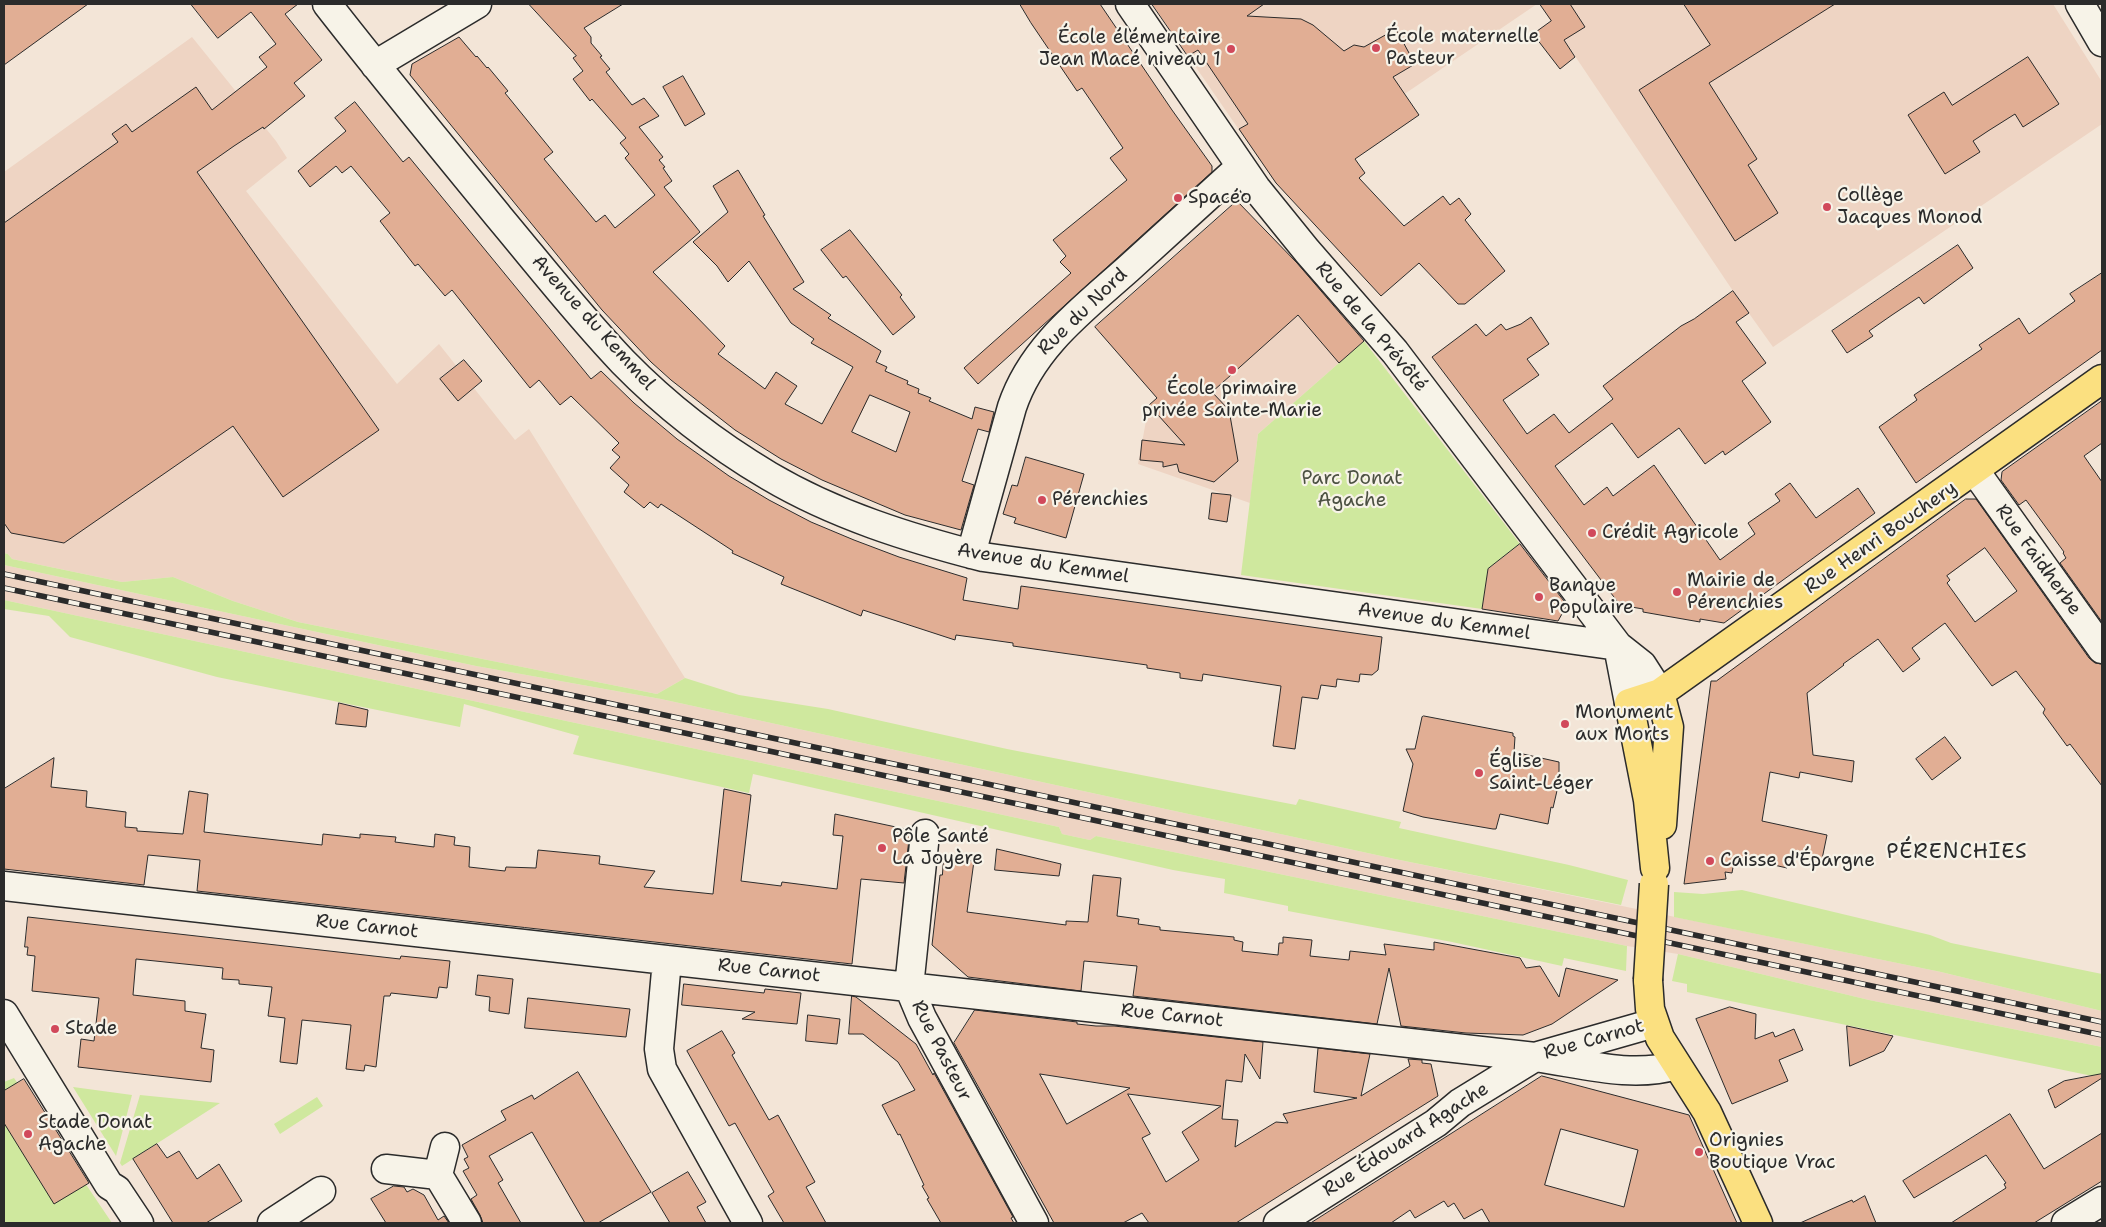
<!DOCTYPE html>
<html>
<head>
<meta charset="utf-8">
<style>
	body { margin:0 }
	#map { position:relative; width:2106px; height:1227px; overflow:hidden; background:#f3e5d7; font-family:"Shantell Sans",sans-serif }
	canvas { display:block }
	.frame { position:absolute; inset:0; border:5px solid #2b2b2b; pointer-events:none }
</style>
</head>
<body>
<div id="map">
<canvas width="2106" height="1227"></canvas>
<div class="frame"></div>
</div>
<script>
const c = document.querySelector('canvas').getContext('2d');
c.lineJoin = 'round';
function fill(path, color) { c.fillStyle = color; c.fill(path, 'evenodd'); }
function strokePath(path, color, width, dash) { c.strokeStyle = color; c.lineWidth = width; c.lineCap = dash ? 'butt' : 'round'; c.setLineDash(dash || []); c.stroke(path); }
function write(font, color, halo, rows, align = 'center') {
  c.font = font + ' "Shantell Sans",sans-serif'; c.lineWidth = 4.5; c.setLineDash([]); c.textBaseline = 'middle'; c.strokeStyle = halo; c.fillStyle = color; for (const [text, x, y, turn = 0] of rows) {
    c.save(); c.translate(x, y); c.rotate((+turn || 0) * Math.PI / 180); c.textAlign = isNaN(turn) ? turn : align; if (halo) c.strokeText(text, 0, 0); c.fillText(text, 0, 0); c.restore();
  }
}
const built = new Path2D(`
	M1155 4H1537L1275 182 1153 5Z
	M1540 4H2053L2102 82V124L1773 347 1733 291Z
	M192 37 276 141 287 158 246 191 397 384 439 344 515 440 529 429 685 678 657 694 298 622 233 601 173 577 122 582 12 559 8 554 4 553V172Z
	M1237 201 1364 341 1258 434 1250 503 1138 464 1149 405 1157 398 1095 327Z
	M4 565 476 666 661 699 1395 859 1941 972 2102 1011V1047L1869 1000 1678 954 1627 946 1096 836 1090 840 1062 834 1059 827 4 600Z`);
const green = new Path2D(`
	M1364 341 1520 544 1488 569 1482 609 1241 575 1258 434Z
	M4 553 8 554 12 559 122 582 173 577 233 601 298 622 657 694 685 678 739 695 828 709 1007 749 1296 805 1299 799 1401 822 1399 828 1569 865 1628 880 1621 905 1395 859 661 699 476 666 4 565Z
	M4 600 1059 827 1062 834 1090 840 1096 836 1627 946 1626 971 1564 958 1562 966 1452 942 1288 911V906L1224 893 1225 879 1173 870 753 774 749 793 573 754 579 736 464 704 460 727 217 677 70 637 49 616 4 609Z
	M1742 890 1930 935 1951 943 2102 974V1011L1941 972 1674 917V892L1703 894Z
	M1678 954 1869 1000 2102 1047V1078L1687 992V984L1672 981Z
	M14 1078 112 1223H4V1082Z
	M73 1087 132 1095 116 1156Z
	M140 1095 220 1103 122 1166 120 1163Z
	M317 1097 323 1106 280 1134 274 1124Z`);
const building = new Path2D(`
	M4 4H88L4 65Z
	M191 4H298L285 14 322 60 294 83 305 96 264 129 263 127 234 146 197 172 379 430 283 497 233 426 64 543 11 533 4 523V223L118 142 112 134 126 124 132 132 196 87 212 110 267 67 259 57 276 44 251 12 218 38Z
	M529 4H623L584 28 591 37V43L602 56 600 57 610 69 606 72 632 105 644 98 659 116 639 127 663 157 659 160 665 167 663 168 672 181 664 187 700 232 653 272 725 346 718 354 765 389 776 372 797 386 785 404 822 424 853 367 811 343 814 339 791 323 749 261 728 282 717 266 693 242 728 212 713 186 738 170 765 215 763 216 804 282 793 289 831 315 828 318 881 351 876 362 887 367 885 371 908 381 907 384 919 389 918 393 931 398 929 401 972 419 975 407 994 412 989 432 978 429 962 481 974 485 961 530 905 515 822 480 781 459 735 430 671 380 651 362 602 310 410 75 412 64 459 37 476 57 477 56 487 68 488 67 508 91 505 93 553 152 544 159 596 222 605 215 615 228 655 195 625 158 629 154 620 143 626 138 592 99 590 101 573 79 583 71 573 58 576 56ZM870 395 910 412 896 452 852 432Z
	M1020 4H1100L1172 110 1212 166V172L978 384 964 368 1071 273 1060 262 1066 256 1053 240 1127 180 1110 158 1123 148 1082 88 1077 91 1031 23Z
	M1152 4H1264L1247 16 1301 19 1313 25 1344 51 1354 45 1364 47 1396 29 1415 64 1393 77 1419 115 1355 159 1365 173 1359 178 1404 226 1443 196 1450 205 1459 198 1471 214 1465 220 1505 271 1465 304H1458L1419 263 1381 296 1276 183 1239 129 1248 124 1198 50 1188 56Z
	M1540 4H1570L1585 27 1564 40 1575 57 1560 69 1533 34 1551 21Z
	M1684 4H1835L1709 83 1757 159 1748 165 1778 213 1735 241 1639 90 1710 45Z
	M2028 57 2059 104 2023 127 2015 114 1988 131 1973 141 1980 152 1945 174 1908 115 1944 92 1952 105Z
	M683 76 705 114 685 126 663 87Z
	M355 102 403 162 409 157 591 379 601 371 634 403 677 439 729 476 769 500 811 522 854 540 899 557 967 578 963 600 1018 609 1021 586 1382 637 1378 670 1372 675 1360 674 1359 682 1337 679 1336 687 1321 685 1318 699 1302 697 1295 749 1273 746 1281 686 1203 674 1202 681 1180 678V673L1147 668V665L1013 646V643L956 635 955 640 863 610 861 616 781 584 784 577 732 553 733 551 661 504 658 508 650 502 644 508 624 492 629 485 610 468 620 457 612 450 619 443 571 396 560 405 539 380 530 388 452 290 445 296 418 264 415 266 380 221 390 213 351 166 342 173 336 166 310 187 298 171 346 131 335 118Z
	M1237 201 1297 263 1364 341 1339 363 1298 315 1212 392 1229 410 1238 461 1214 482 1179 472 1177 464 1163 467V462L1140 460 1142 440 1185 445 1149 405 1157 398 1095 327Z
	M850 230 902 295 900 297 915 317 893 335 846 276 843 278 821 250Z
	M1958 245 1973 268 1924 304 1919 297 1892 315 1869 331 1873 336 1847 353 1832 331Z
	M2102 273V350L1916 483 1879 427 1917 400 1914 395 1982 349 1979 345 2019 318 2029 334 2075 301 2070 294Z
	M1733 291 1749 313 1736 322 1766 363 1742 381 1771 422 1725 455 1723 451 1705 464 1679 428 1638 458 1612 423 1555 466 1584 505 1607 487 1613 496 1654 465 1720 560 1755 534 1748 523 1780 501 1775 494 1790 483 1816 518 1858 488 1875 513 1724 623 1700 619V622L1643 612V609L1620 605 1432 357 1476 324 1486 336 1501 324 1506 330 1521 324 1531 317 1549 344 1527 359 1539 375 1503 400 1527 434 1554 414 1569 433 1613 399 1603 386 1681 326 1694 319Z
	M464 360 482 381 458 401 440 379Z
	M2102 401V443L2084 456 2102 482V622L2060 563 2066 558 2063 553 2064 552 2026 500 2019 505 2001 480 2002 472Z
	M1026 457 1084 474 1066 538 1014 523 1016 518 1003 514 1012 485 1017 486Z
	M1212 493 1231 495 1227 522 1209 519Z
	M1966 499H1976L2089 658 2095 663 2102 664V786L2070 744 2067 746 2043 713 2045 709 2016 671 1992 686 1945 623 1912 648 1920 659 1903 672 1878 639 1843 664 1844 665 1807 693 1813 755 1854 761 1852 782 1800 772 1799 778 1770 772 1762 821 1827 835 1821 864 1790 857 1787 868 1735 856 1732 873 1725 872 1726 879 1684 884 1711 681H1716ZM1985 548 2017 591 1975 622 1947 583 1950 580 1947 576Z
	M1520 544 1567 605 1558 621 1482 609 1488 569Z
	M339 703 368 710 366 727 336 724Z
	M1424 716 1513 733V736L1515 737 1514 752 1559 762V782L1553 808 1551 807 1548 824 1500 814 1496 829H1493L1423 817 1403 811 1413 764 1406 749H1415L1422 717Z
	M1945 737 1961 758 1932 780 1916 759Z
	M54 758 51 787 87 791 86 807 126 812 125 827 137 828V831L183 834 189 791 208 794 204 832 322 845 323 834 360 838V834L396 837 395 842 434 847 435 834 455 837 454 845 470 847 469 867 505 871 506 867 536 868 538 850 600 856 599 864 655 871 644 887 713 894 724 789 751 795 741 881 781 886 782 882 837 889 843 836 833 835 835 814 910 830 904 883 861 879 852 964 197 891 200 860 148 855 144 885 4 869V789Z
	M997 849 1061 864 1059 876 995 870Z
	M944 858 974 861 967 912 1066 925V921L1088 922 1093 875 1121 878 1117 916 1139 919 1138 924 1160 927V930L1234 937V940L1243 942 1242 951 1278 955 1279 943H1283V937L1312 940 1310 956 1349 960 1350 951 1386 955 1384 944 1434 950V942L1520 958 1526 968 1540 966 1559 997 1566 968 1618 980 1552 1024 1523 1035 1466 1033 1401 1026 1389 968 1377 1024 1133 996 1137 966 1084 961 1081 991 968 977 932 945 940 875H942Z
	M28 917 400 959 401 956 450 961 447 988 439 987 437 998 391 993 390 996H384L376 1067 365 1065 364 1071 346 1069 351 1025 302 1020 297 1064 280 1062 285 1018 268 1016 272 987 239 984V980L222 979 223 968 136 959 133 995 185 1001V1011L206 1014 201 1048 214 1050 211 1082 78 1067 81 1039 94 1041 99 998 32 991 35 956 27 955 28 947H25Z
	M478 975 513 979 509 1014 489 1011 490 997 476 995Z
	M684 984 764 993 765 989 801 993 797 1024 742 1019 755 1012 682 1005Z
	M852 996 856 997 916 1044 933 1075 934 1073 1013 1217 1011 1218 1014 1223H941L927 1199 929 1198 922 1186 924 1185 900 1134 898 1135 882 1105 915 1090 898 1062 863 1034H849Z
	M528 998 630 1009 626 1037 525 1028Z
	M1730 1007 1756 1014 1755 1039 1773 1032 1775 1037 1794 1029 1803 1050 1779 1060 1788 1081 1732 1104 1696 1019Z
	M975 1010 1077 1022V1024L1096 1026H1114L1263 1042 1260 1079 1245 1054 1242 1082 1226 1080 1222 1119 1238 1120 1235 1147 1276 1122 1288 1123 1283 1114 1357 1098 1314 1092 1318 1048 1370 1054 1361 1096 1410 1066 1408 1059 1422 1060V1063L1431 1064 1438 1096 1236 1223H1149L1142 1213 1123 1223H1054L954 1043ZM1040 1074 1130 1088 1067 1124ZM1128 1094 1221 1106 1182 1132 1199 1160 1166 1182 1142 1138 1150 1134Z
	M808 1015 840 1019 837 1044 806 1041Z
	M1847 1026 1893 1036 1884 1051 1850 1066Z
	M722 1031 735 1053 732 1055 769 1120 778 1115 815 1182 806 1187 826 1223H784L768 1196 774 1192 735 1123 729 1126 687 1051Z
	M578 1072 651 1192 598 1223H585L532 1132 489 1156 503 1180 498 1183 521 1223H483L480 1215 471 1199 477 1195 463 1171 469 1168 464 1159 468 1157 462 1145 506 1120 501 1111 532 1095 534 1099Z
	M2102 1074V1078L2055 1108 2048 1090 2064 1081Z
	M1542 1076 1689 1115 1737 1223H1490L1482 1209 1464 1219 1454 1203 1448 1207 1444 1201 1415 1218 1410 1210 1391 1223H1311ZM1561 1129 1638 1150 1624 1207 1545 1185Z
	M24 1079 89 1183 54 1204 4 1123V1091Z
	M2010 1114 2044 1169 2102 1133V1181L2034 1223H1951L2006 1188 2004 1184 2006 1183 1986 1155 1914 1198 1903 1181Z
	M157 1144 167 1158 179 1151 197 1179 219 1164 242 1201 206 1223H173L133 1159Z
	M688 1172 706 1202 697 1207 706 1223H670L652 1193Z
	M394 1186 404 1187 407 1192 413 1189 424 1195 438 1220 444 1216 449 1223H386L371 1199Z
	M1865 1196 1876 1223H1800L1852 1200 1853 1202Z`);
const minor = new Path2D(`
	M327 4C383 76 441 146 499 217 540 266 579 316 623 362 666 406 715 444 769 476 835 515 909 538 983 557L1618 646
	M1130 4 1256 188 1307 251 1395 352 1618 646 1642 665 1660 693
	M2080 4 2102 42
	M375 65 477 4
	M1975 471 2102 649
	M971 554 1012 407C1032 347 1082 310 1128 269 1165 235 1203 201 1240 167
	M1618 646 1629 703
	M925 834 909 987 922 1018 1034 1223
	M4 886 1535 1057C1580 1063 1632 1079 1676 1065
	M667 960 659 1049 662 1069 748 1223
	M4 1014 109 1185 117 1190 139 1223
	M386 1169 438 1175 445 1147
	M438 1175 467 1223
	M272 1223 321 1191
	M1278 1223 1436 1123 1460 1103 1535 1057 1654 1023
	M2066 1223 2102 1201`);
const major = new Path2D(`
	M1660 693 1669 727 1662 825
	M1655 868 1648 800 1629 703 1660 693 2102 379
	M1648 980 1650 1009 1660 1038 1707 1112 1758 1223`);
const rail = new Path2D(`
	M4 574 2102 1022
	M4 588 2102 1035`);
const majorBridge = new Path2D(`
	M1648 980 1654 884`);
const markers = [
	[1376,48,5,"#d1495b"],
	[1231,49,5,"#d1495b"],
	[1178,198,5,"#d1495b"],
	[1827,207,5,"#d1495b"],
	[1232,370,5,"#d1495b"],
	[1042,500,5,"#d1495b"],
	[1592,533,5,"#d1495b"],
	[1677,592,5,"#d1495b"],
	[1539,597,5,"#d1495b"],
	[1565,724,5,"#d1495b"],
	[1479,773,5,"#d1495b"],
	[882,848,5,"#d1495b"],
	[1710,861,5,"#d1495b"],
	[55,1029,5,"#d1495b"],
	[28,1134,5,"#d1495b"],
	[1699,1152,5,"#d1495b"]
];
const poiNames = [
	["École maternelle",1386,37],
	["Pasteur",1386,59],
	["École élémentaire",1221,38,"right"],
	["Jean Macé niveau 1",1221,60,"right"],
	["Collège",1837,196],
	["Jacques Monod",1837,218],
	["Spacéo",1188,198],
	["École primaire",1232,389,"center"],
	["privée Sainte-Marie",1232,411,"center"],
	["Pérenchies",1052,500],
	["Crédit Agricole",1602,533],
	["Mairie de",1687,581],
	["Pérenchies",1687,603],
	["Banque",1549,586],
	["Populaire",1549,608],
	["Monument",1575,713],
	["aux Morts",1575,735],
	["Église",1489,762],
	["Saint-Léger",1489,784],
	["Pôle Santé",892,837],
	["La Joyère",892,859],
	["Caisse d'Épargne",1720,861],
	["Stade",65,1029],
	["Stade Donat",38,1123],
	["Agache",38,1145],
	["Orignies",1709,1141],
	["Boutique Vrac",1709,1163]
];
const streetNames = [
	["Rue du Nord",1083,312,-44],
	["Avenue du Kemmel",593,323,48],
	["Rue de la Prévôté",1371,327,50],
	["Rue Henri Bouchery",1881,538,-35],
	["Rue Faidherbe",2038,560,54],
	["Avenue du Kemmel",1043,564,9],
	["Avenue du Kemmel",1444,622,8],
	["Rue Carnot",367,927,6],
	["Rue Carnot",769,971,6],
	["Rue Carnot",1172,1016,6],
	["Rue Carnot",1594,1040,-16],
	["Rue Pasteur",941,1051,63],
	["Rue Édouard Agache",1406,1140,-33]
];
const parkNames = [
	["Parc Donat",1352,479],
	["Agache",1352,501]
];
const quarterNames = [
	["PÉRENCHIES",1957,853]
];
fill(built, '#eed4c3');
fill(green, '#cfe89e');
fill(building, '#e1ae94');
strokePath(building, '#2b2b2b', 1);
strokePath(minor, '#2b2b2b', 31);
strokePath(major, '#2b2b2b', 31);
strokePath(minor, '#f7f3e8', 28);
strokePath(major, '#fbe080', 28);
strokePath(rail, '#2b2b2b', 5.5);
strokePath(rail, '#f7f3e8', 4, [11]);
strokePath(majorBridge, '#2b2b2b', 31, []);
strokePath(majorBridge, '#fbe080', 28);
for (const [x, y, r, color] of markers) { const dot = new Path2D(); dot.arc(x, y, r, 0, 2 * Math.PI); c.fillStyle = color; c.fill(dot); strokePath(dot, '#f7f3e8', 2); }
write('19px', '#2b2b2b', '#f7f3e8', poiNames, 'left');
write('19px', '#2b2b2b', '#f7f3e8', streetNames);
write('19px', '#4c5142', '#f7f3e8', parkNames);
c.letterSpacing = '1px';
write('21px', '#2b2b2b', '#f7f3e8', quarterNames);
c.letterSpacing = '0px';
</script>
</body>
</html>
